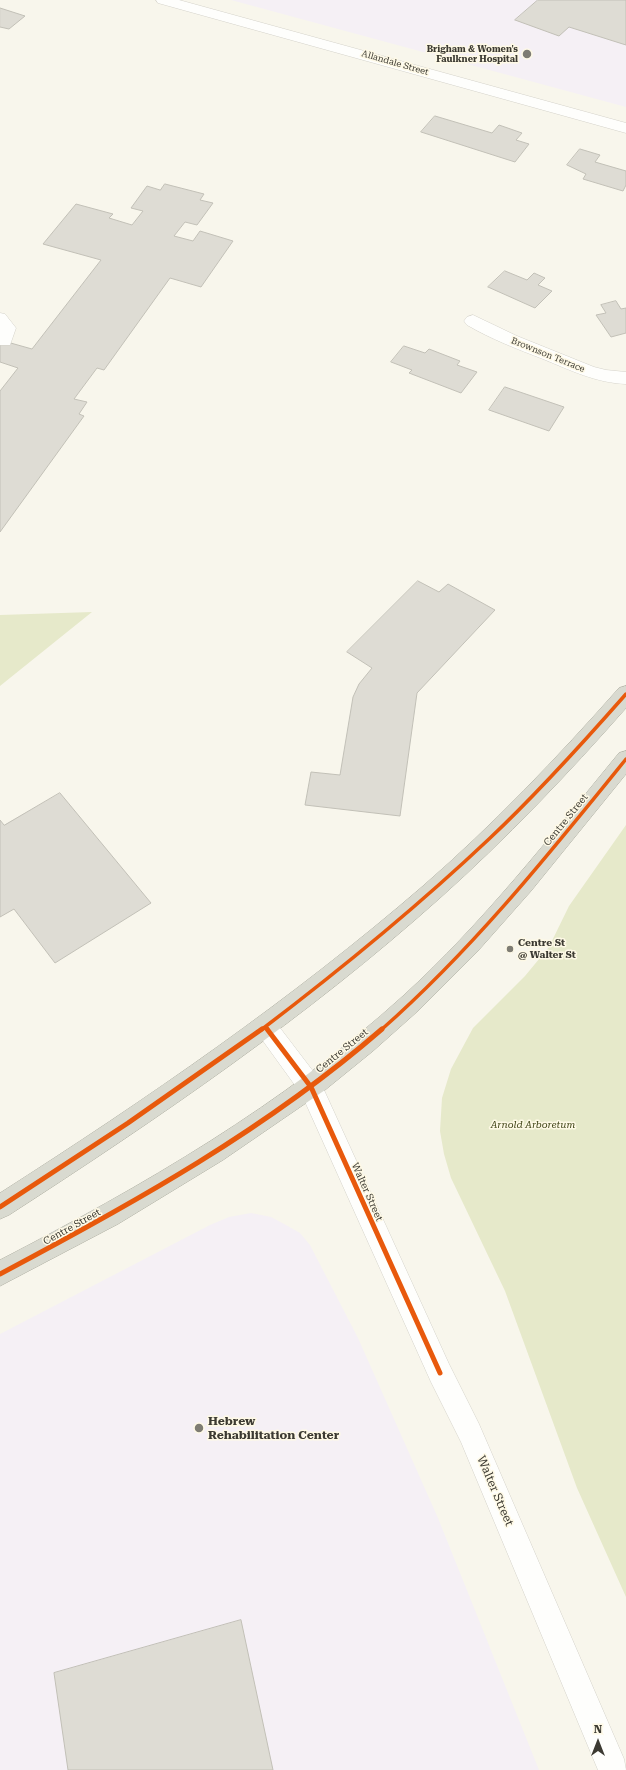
<!DOCTYPE html>
<html>
<head>
<meta charset="utf-8">
<style>
	body { margin:0 }
	#map { position:relative; width:626px; height:1770px; overflow:hidden; background:#f8f6ec; font-family:"Roboto Serif",serif }
	canvas { display:block }
	.north { position:absolute; left:578px; top:1722px; width:40px; height:40px; -webkit-text-stroke:3px #fef9e6; paint-order:stroke; rotate:0deg; font-size:11px; font-weight:700; line-height:16px; text-align:center; color:#3c3a32 }
	.north::after { content:''; display:block; margin:auto; width:14px; height:18px; background:#3c3a32; clip-path:polygon(50% 0,100% 100%,50% 72%,0 100%) }
</style>
</head>
<body>
<div id="map">
<canvas width="626" height="1770"></canvas>
<div class="north">N</div>
</div>
<script>
const c = document.querySelector('canvas').getContext('2d');
c.lineJoin = 'round';
function fill(path, color) { c.fillStyle = color; c.fill(path, 'evenodd'); }
function strokePath(path, color, width, dash) { c.strokeStyle = color; c.lineWidth = width; c.lineCap = dash ? 'butt' : 'round'; c.setLineDash(dash || []); c.stroke(path); }
function write(font, color, halo, rows, align = 'center') {
  c.font = font + ' "Roboto Serif",serif'; c.lineWidth = 3; c.setLineDash([]); c.textBaseline = 'middle'; c.strokeStyle = halo; c.fillStyle = color; for (const [text, x, y, turn = 0] of rows) {
    c.save(); c.translate(x, y); c.rotate((+turn || 0) * Math.PI / 180); c.textAlign = isNaN(turn) ? turn : align; if (halo) c.strokeText(text, 0, 0); c.fillText(text, 0, 0); c.restore();
  }
}
const medical = new Path2D(`
	M231 0H626V107Z
	M251 1213 271 1217 286 1225 300 1233 310 1245 358 1338 438 1518 539 1770H0V1334L210 1225 229 1217Z`);
const green = new Path2D(`
	M92 612 0 686V615Z
	M626 825V1597L577 1488 505 1291 451 1178 444 1154 440 1131 442 1098 451 1069 473 1028 525 976 549 947 569 906Z`);
const building = new Path2D(`
	M538 0H626V45L569 27 559 36 515 20Z
	M0 8 25 16 9 29 0 27Z
	M435 116 492 133 499 125 522 133 516 140 529 144 515 162 421 132Z
	M580 149 600 155 595 162 626 171V185L623 191 583 179 586 174 567 165Z
	M165 184 204 194 200 200 213 203 197 225 185 222 174 236 193 241 200 231 233 241 201 287 170 278 104 370 97 368 74 399 87 402 79 414 84 416 0 532V391L18 368 0 362V340L32 349 101 260 43 244 76 204 113 214 109 218 132 225 143 211 131 208 147 186 160 190Z
	M505 271 527 280 534 273 545 278 538 285 552 291 535 308 488 287Z
	M616 301 621 309 626 308V333L611 337 596 315 606 313 601 305Z
	M404 346 425 353 429 349 460 361 457 365 477 372 461 393 409 373 412 370 391 362Z
	M505 387 564 407 549 431 489 410Z
	M418 581 439 592 448 584 495 610 417 693 400 816 305 805 311 772 340 775 353 697 359 684 372 668 347 652Z
	M60 793 151 903 55 963 14 909 0 917V820L4 825Z
	M241 1620 273 1770H68L54 1673Z`);
const lane = new Path2D(`
	M0 313 5 314 16 328 10 345H0Z`);
const street = new Path2D(`
	M473 315 517 336 594 367 606 370 626 372V384C596 383 570 370 543 359 517 349 491 339 467 325L464 321 467 317Z`);
const secondary = new Path2D(`
	M156 0H179L626 123V133L158 3Z
	M266 1017 274 1020 319 1079 449 1364 479 1424 624 1759 626 1770H598L461 1442 431 1382 302 1095 258 1034 254 1027 258 1020Z`);
const highway = new Path2D(`
	M626 686V708C567 775 506 839 440 898 307 1017 159 1118 9 1215L0 1219V1193C147 1099 291 1000 423 886 493 825 557 758 619 688Z
	M626 751V774L531 891 477 952 419 1010 373 1051 325 1090 223 1160 118 1224 0 1286V1260C143 1186 283 1105 403 996 483 923 550 837 619 753Z`);
const cyclewayFar1 = new Path2D(`
	M266 1027 268 1030
	M261 1030C340 970 417 907 489 839 537 794 582 744 626 694
	M381 1030C473 949 549 854 626 759`);
const cycleway = new Path2D(`
	M267 1029 311 1087 440 1373
	M0 1207 128 1123 262 1029
	M0 1274C134 1203 267 1129 382 1029`);
const markers = [
	[527,54,5,"#7e7c73"],
	[510,949,4,"#7e7c73"],
	[199,1428,5,"#7e7c73"]
];
const farPoinames = [
	["Brigham & Women's",518,49],
	["Faulkner Hospital",518,59]
];
const farStreetnames = [
	["Allandale Street",395,63,16],
	["Brownson Terrace",548,355,22]
];
const streetNames = [
	["Centre Street",566,820,-51],
	["Centre Street",342,1051,-39],
	["Walter Street",367,1192,66],
	["Centre Street",72,1227,-29]
];
const poiNames = [
	["Centre St",518,943],
	["@ Walter St",518,955]
];
const parkNames = [
	["Arnold Arboretum",533,1125]
];
const nearPoinames = [
	["Hebrew",208,1421],
	["Rehabilitation Center",208,1435]
];
const nearStreetnames = [
	["Walter Street",495,1491,67]
];
fill(medical, '#f5f0f5');
fill(green, '#e6e9ca');
fill(building, '#dedcd4');
strokePath(building, '#c2c0b7', 1);
strokePath(lane, '#d4d2ca', 1);
strokePath(street, '#d4d2ca', 1);
strokePath(secondary, '#d4d2ca', 1);
strokePath(highway, '#aeaea1', 1);
fill(lane, '#fefefc');
fill(street, '#fefefc');
fill(secondary, '#fefefc');
fill(highway, '#d9dad0');
strokePath(cyclewayFar1, '#e8590c', 3.5);
strokePath(cycleway, '#e8590c', 5);
for (const [x, y, r, color] of markers) { const dot = new Path2D(); dot.arc(x, y, r, 0, 2 * Math.PI); c.fillStyle = color; c.fill(dot); strokePath(dot, '#fef9e6', 1.5); }
write('bold 9px', '#3c3a32', '#fef9e6', farPoinames, 'right');
write('9px', '#3c3a32', '#fef9e6', farStreetnames);
write('10px', '#3c3a32', '#fef9e6', streetNames);
write('bold 10px', '#3c3a32', '#fef9e6', poiNames, 'left');
write('italic 10px', '#414618', '#fef9e6', parkNames);
write('bold 12px', '#3c3a32', '#fef9e6', nearPoinames, 'left');
write('12px', '#3c3a32', '#fef9e6', nearStreetnames);
</script>
</body>
</html>
